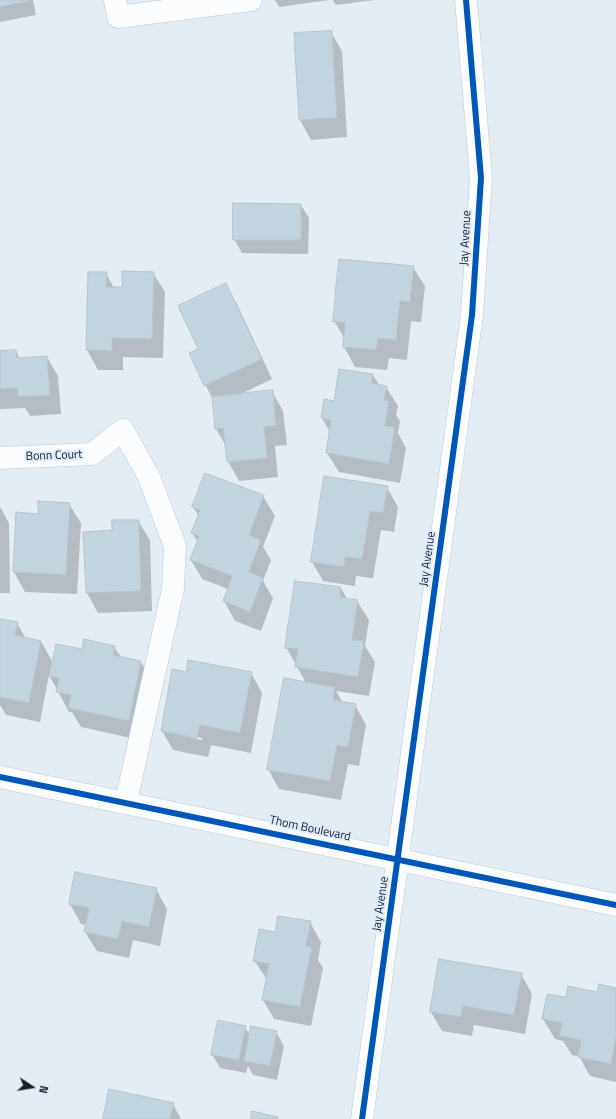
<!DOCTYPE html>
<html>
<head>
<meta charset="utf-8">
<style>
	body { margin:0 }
	#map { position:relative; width:616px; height:1119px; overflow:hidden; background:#e4ecf4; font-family:"Titillium Web",sans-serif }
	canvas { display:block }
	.north { position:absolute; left:12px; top:1067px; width:40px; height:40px; -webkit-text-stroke:3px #deebfa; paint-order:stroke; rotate:102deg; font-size:11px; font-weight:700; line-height:16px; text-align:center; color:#181f29 }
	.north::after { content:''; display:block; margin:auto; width:14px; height:18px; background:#181f29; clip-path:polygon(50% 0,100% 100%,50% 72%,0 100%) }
</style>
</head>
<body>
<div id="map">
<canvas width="616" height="1119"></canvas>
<div class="north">N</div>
</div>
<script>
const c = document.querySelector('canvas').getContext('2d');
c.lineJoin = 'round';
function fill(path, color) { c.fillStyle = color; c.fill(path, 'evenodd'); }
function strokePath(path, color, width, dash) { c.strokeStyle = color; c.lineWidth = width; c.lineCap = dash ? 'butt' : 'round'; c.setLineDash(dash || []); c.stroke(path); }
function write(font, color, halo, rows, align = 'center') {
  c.font = font + ' "Titillium Web",sans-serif'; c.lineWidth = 4; c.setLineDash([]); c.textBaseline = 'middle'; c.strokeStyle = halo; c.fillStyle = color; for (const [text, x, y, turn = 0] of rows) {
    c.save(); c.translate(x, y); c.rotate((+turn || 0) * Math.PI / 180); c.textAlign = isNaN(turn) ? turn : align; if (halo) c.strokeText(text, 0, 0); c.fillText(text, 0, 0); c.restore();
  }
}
const shadow = new Path2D(`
	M0 0H33L36 15 0 22Z
	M275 0H329L279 7Z
	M333 0H374L336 5Z
	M331 32 342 51 347 137 311 140 300 120 295 34Z
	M301 205 309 218 308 254 242 253 234 239Z
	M413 267 425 286 421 322 411 321 407 360 389 358 387 370 355 367 344 347 345 339 334 321Z
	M106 273 114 288H123L153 273 165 292 163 358 123 357V370H98L87 350Z
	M226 285 237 304 272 379 239 395 272 391 283 411 287 445 275 446 278 477 239 481 228 461 226 446 216 429 213 400 190 354 199 349Z
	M16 351 20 359 47 357 58 376 61 414 30 416 25 408 0 409V352Z
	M373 375 379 385 386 387 398 406 396 415 400 421 398 433 406 448 400 483 339 472 327 453 330 432 322 418 335 402Z
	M387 487 398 507 394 532 381 530 373 578 356 576 355 586 323 581 312 562Z
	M263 496 275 516 263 547 271 560 263 581 273 598 261 631 235 621 224 601 228 589 202 579 191 560 198 542 192 533 199 516 193 507Z
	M69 504 81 523 77 594 25 592 14 572 17 513 39 515Z
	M0 507 9 523 10 593H0Z
	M138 521 150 540 152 611 98 613 87 593 85 533 113 531Z
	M341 588 347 599 357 601 369 620 365 646 375 662 369 696 336 691 343 703 355 705 366 725 359 766 348 764 341 800 279 789 268 769 306 683 286 647Z
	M0 620 17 623 26 639 41 641 53 663 82 650 114 647 121 657 141 662 152 681 140 740 81 727 72 712H69L49 675 40 722 6 715 0 705Z
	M187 673H251L262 693 251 753 211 745 208 757 173 750 162 731ZM175 732 202 738V740L175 734Z
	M156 889 167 909 160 946 133 940 129 958 97 951 85 932 87 925 81 924 70 904Z
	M310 922 321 942 318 960 323 968 311 1026 274 1019 263 1000 267 980 254 960Z
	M521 974 532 994 525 1034 474 1025 472 1036 442 1031 431 1012Z
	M616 989V1082L590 1076 579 1056 572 1055 563 1041 555 1039 543 1019 567 999Z
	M245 1027 250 1036 276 1032 284 1046 277 1080 253 1075 248 1066 246 1073 220 1068 212 1054Z
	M173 1104 181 1119H104Z`);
const building = new Path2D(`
	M0 0H29V1L0 7Z
	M332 31 337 118 299 120 294 33Z
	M233 203 301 204V240H233Z
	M339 259 414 266 410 302 400 301 396 340 378 338 376 350 343 347 345 322H333Z
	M122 271 154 272 152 339 112 338V351L86 350 88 272H107L106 287H122Z
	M226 283 262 359 204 386 189 353 198 349 178 306Z
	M16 350 17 358 47 356 50 395 18 397 17 388 0 389V351Z
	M339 369 373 374 372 383 387 386 384 400 389 401 385 426 395 427 389 464 326 453 331 420 321 418 324 399 334 401Z
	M273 390 276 425 264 427 267 458 227 462 223 428 215 429 212 397Z
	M205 473 264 495 249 535 261 540 249 572 263 578 250 612 223 601 232 576 190 560 199 536 191 533 200 510 192 507Z
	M324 476 388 486 383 513 370 511 362 559 345 557 344 567 311 562Z
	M38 501 70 503 66 575 13 572 16 512 38 514Z
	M112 520H139L141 591 86 593 83 532 112 530Z
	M295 581 341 587 340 597 358 600 352 640 364 641 358 677 295 667 298 649 285 648Z
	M0 619 18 622 15 635 41 641 29 703 0 697Z
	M84 639 115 646 113 655 141 661 129 721 68 708 71 695 56 692 59 678 49 676 56 644 82 649Z
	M188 660 252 672 240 733 200 725 197 738 161 731 172 669 186 672Z
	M284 678 335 687 333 700 356 704 348 747 337 745 330 781 267 770Z
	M75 872 157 888 149 927 122 921 118 939 84 932 89 908 69 904Z
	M278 916 311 921 306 946 312 947 300 1007 262 1000 269 964 253 961 259 929 275 932Z
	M439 959 522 973 514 1015 463 1006 461 1017 430 1012Z
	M599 984 616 988V1037L611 1064 578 1057 581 1040 559 1036 562 1023 542 1019 547 994 566 997 568 986 597 992Z
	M218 1020 246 1026 239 1060 211 1055Z
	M251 1026 277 1031 270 1066 244 1061Z
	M109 1089 174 1103 170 1119H103Z
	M252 1111 278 1117 277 1119H251Z`);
const minor = new Path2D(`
	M115 0 118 17 251 0
	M0 458 92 454 123 430 149 477 175 546 173 589 126 802
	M0 777 616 905
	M362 1119 472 315 481 178 466 0`);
const cycleway = new Path2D(`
	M0 777 616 905
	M362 1119 472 315 481 178 466 0`);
const streetNames = [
	["Jay Avenue",466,238,-87],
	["Bonn Court",54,456,-2],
	["Jay Avenue",428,559,-82],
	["Thom Boulevard",310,829,12],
	["Jay Avenue",381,904,-82]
];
fill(shadow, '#0003');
fill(building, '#c2d5df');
strokePath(building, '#b9c3ca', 1);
strokePath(minor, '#c0c8d0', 23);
strokePath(minor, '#fbfcfd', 22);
strokePath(cycleway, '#0057b8', 6);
write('12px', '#181f29', '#deebfa', streetNames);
</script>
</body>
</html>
